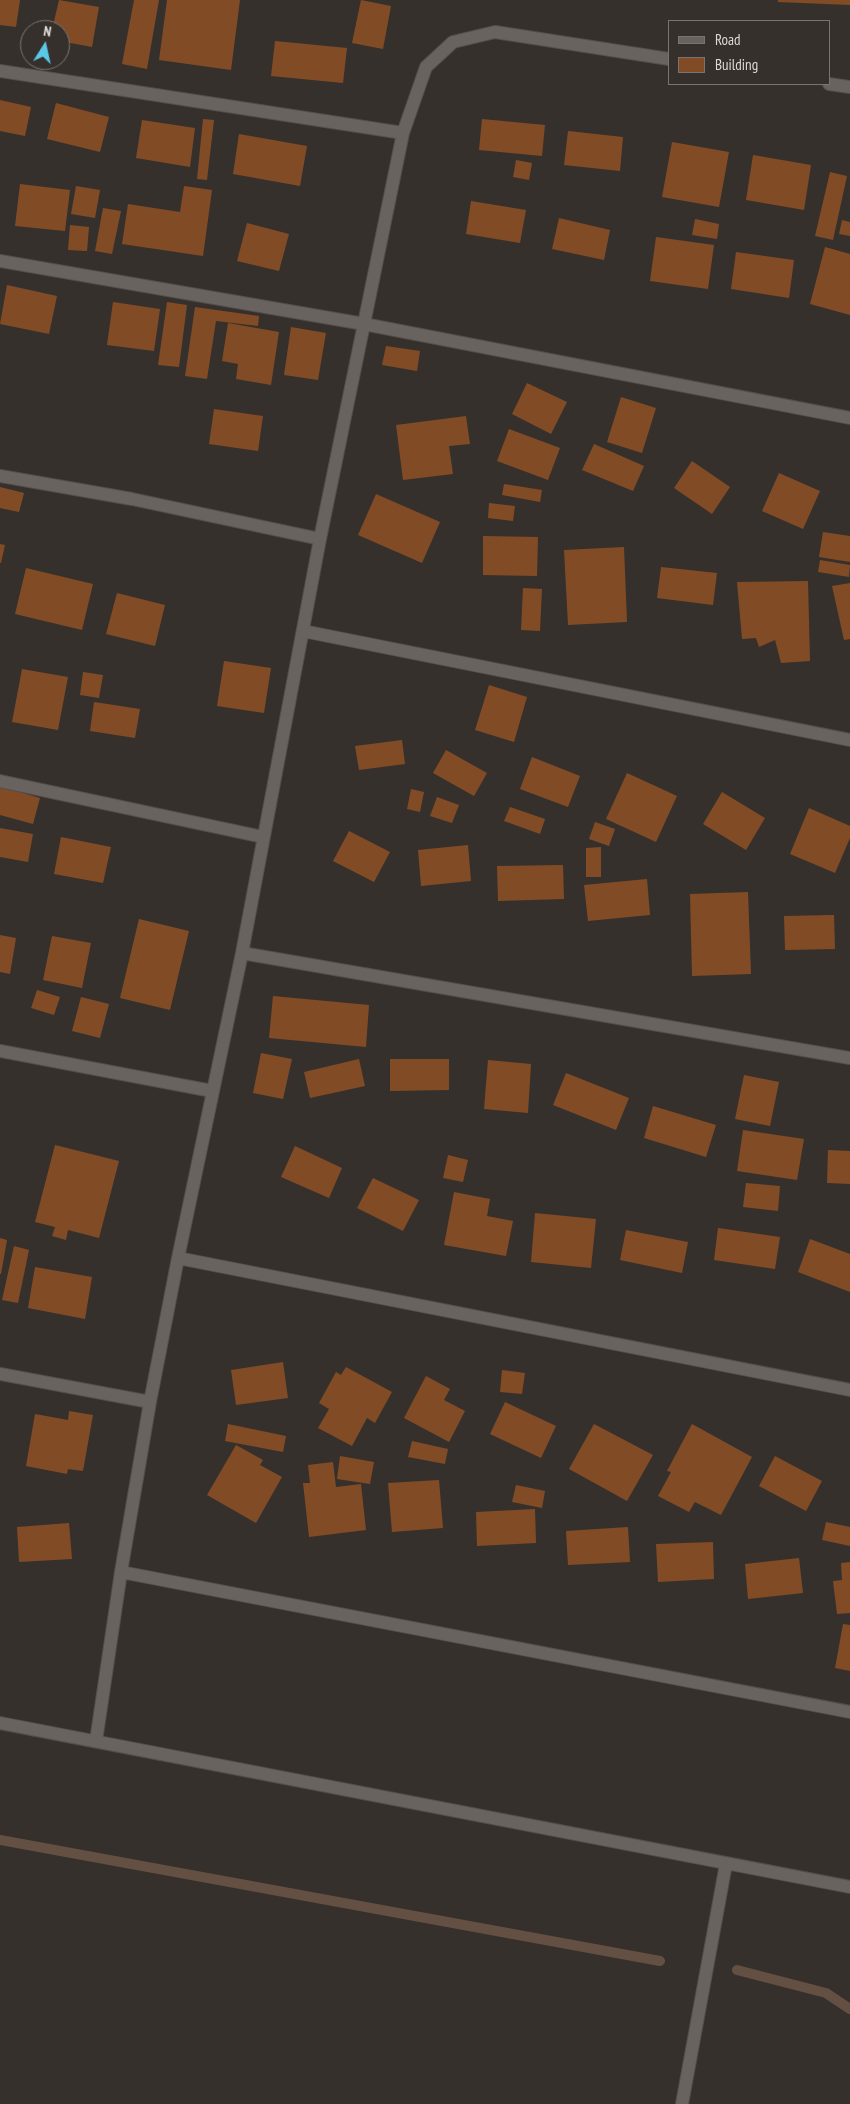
<!DOCTYPE html>
<html>
<head>
<meta charset="utf-8">
<style>
	body { margin:0 }
	#map { position:relative; width:850px; height:2104px; overflow:hidden; background:#36302d; font-family:"PT Sans Narrow",sans-serif }
	canvas { display:block }
	.legend { position:absolute; left:668px; top:20px; width:162px; height:65px; box-sizing:border-box; background:#36302d; border:1px solid #797471; margin:0; padding:6px 9px; list-style:none; font-size:15px; color:#dedad8 }
	.legend li { display:flex; align-items:center; gap:10px; height:25px }
	.legend b { width:25px; border:1px solid #797471 }
	.north { position:absolute; left:20px; top:20px; width:50px; height:50px; box-sizing:border-box; background:#36302d; border:1px solid #797471; border-radius:50%; rotate:10deg; font-size:14px; font-weight:700; line-height:20px; text-align:center; color:#dedad8 }
	.north::after { content:''; display:block; margin:auto; width:18px; height:22px; background:#5bc8e7; clip-path:polygon(50% 0,100% 100%,50% 72%,0 100%) }
</style>
</head>
<body>
<div id="map">
<canvas width="850" height="2104"></canvas>
<ul class="legend">
<li><b style="height:6px;background:#696360"></b>Road</li>
<li><b style="height:14px;background:#814c25"></b>Building</li>
</ul>
<div class="north">N</div>
</div>
<script>
const c = document.querySelector('canvas').getContext('2d');
c.lineJoin = 'round';
function strokePath(path, color, width, dash) { c.strokeStyle = color; c.lineWidth = width; c.lineCap = dash ? 'butt' : 'round'; c.setLineDash(dash || []); c.stroke(path); }
function fill(path, color) { c.fillStyle = color; c.fill(path, 'evenodd'); }
const stream = new Path2D(`
	M0 1840 660 1961
	M737 1970 826 1993 850 2009`);
const building = new Path2D(`
	M0 0H20L16 27 0 25Z
	M59 0 99 7 92 47 60 41V30H52Z
	M134 0H159L147 69 122 64Z
	M167 0H240L231 70 159 60Z
	M361 0 391 6 383 49 352 43Z
	M778 0H850V5L778 2Z
	M275 41 347 48 343 83 271 76Z
	M0 100 31 107 25 136 0 131Z
	M56 103 109 117 100 152 47 139Z
	M203 119 214 120 207 180 197 179Z
	M482 119 545 125 542 156 479 150Z
	M142 120 195 128 190 167 136 158Z
	M568 131 623 137 620 171 564 165Z
	M239 134 307 146 300 186 233 174Z
	M672 142 729 152 719 207 662 197Z
	M753 155 811 165 804 210 746 200Z
	M516 160 532 163 529 180 513 177Z
	M830 172 847 176 833 240 815 236Z
	M20 184 70 190 65 231 15 226Z
	M76 186 100 190 95 218 71 214Z
	M184 186 212 190 203 256 122 244 128 204 180 212Z
	M471 201 526 210 520 243 466 234Z
	M103 208 121 211 112 254 95 251Z
	M559 218 610 230 604 260 552 249Z
	M695 219 719 224 717 239 692 235Z
	M842 220 850 222V236L839 234Z
	M247 223 289 234 279 271 237 261Z
	M70 225 89 227 87 251 68 250Z
	M656 237 714 245 708 289 650 281Z
	M825 247 850 254V315L810 304Z
	M736 252 794 260 789 298 731 289Z
	M7 285 57 296 49 334 0 324Z
	M113 302 160 309 154 351 107 345Z
	M167 302 187 305 179 367 158 365Z
	M195 307 259 316 258 326 216 321 207 379 185 376Z
	M228 323 279 332 271 385 236 379 238 364 222 361Z
	M291 327 326 333 318 380 284 375Z
	M386 346 420 351 417 371 382 365Z
	M527 383 567 402 551 434 512 414Z
	M621 397 656 408 642 453 607 442Z
	M214 409 263 416 258 451 209 444Z
	M466 416 470 444 449 446 453 474 403 480 396 425Z
	M509 429 560 448 548 480 497 461Z
	M594 444 644 466 633 491 582 470Z
	M692 461 730 487 712 514 674 488Z
	M779 473 820 491 803 529 762 511Z
	M504 484 542 490 540 502 502 495Z
	M0 487 24 493 19 512 0 508Z
	M376 494 440 522 422 563 358 535Z
	M489 503 515 506 513 521 488 518Z
	M823 532 850 536V562L819 557Z
	M483 536 538 537 537 576 483 575Z
	M0 544 5 545 1 563H0Z
	M624 547 627 622 568 625 564 550Z
	M820 560 850 565 849 577 818 572Z
	M661 567 717 573 713 605 657 598Z
	M26 568 93 584 82 630 15 614Z
	M808 581 810 661 781 663 775 640 759 647 756 638 742 639 737 582Z
	M850 583V639L844 640 832 586Z
	M523 588 542 589 540 631 521 630Z
	M117 593 165 605 155 646 106 634Z
	M224 661 271 668 264 713 217 706Z
	M22 669 68 677 58 730 12 722Z
	M83 672 103 675 99 698 80 695Z
	M489 685 527 697 514 742 475 730Z
	M94 702 140 709 135 738 90 731Z
	M402 740 405 764 359 770 355 746Z
	M446 750 487 773 474 796 433 773Z
	M532 757 580 776 568 807 520 789Z
	M627 773 677 796 656 842 606 819Z
	M0 786 40 798 33 824 0 815Z
	M411 789 424 792 420 812 407 809Z
	M722 792 765 818 746 850 703 824Z
	M437 797 459 805 452 823 430 816Z
	M510 807 545 819 540 834 504 821Z
	M809 808 850 826V838L835 873 790 854Z
	M595 822 615 829 609 846 589 839Z
	M0 828 33 834 28 862 0 857Z
	M349 831 390 852 374 882 333 861Z
	M61 837 111 847 103 883 54 874Z
	M468 845 471 881 421 886 418 850Z
	M601 847V877H586V848Z
	M563 865 564 899 498 901 497 866Z
	M647 879 650 915 588 921 584 885Z
	M748 892 751 974 692 976 690 894Z
	M834 915 835 949 785 950 784 916Z
	M139 919 189 931 170 1010 120 998Z
	M0 935 16 938 10 974 0 972Z
	M52 936 91 943 82 988 43 980Z
	M37 990 60 997 54 1015 31 1008Z
	M273 996 369 1005 366 1047 269 1038Z
	M81 997 109 1004 100 1038 72 1031Z
	M261 1053 292 1059 283 1099 253 1093Z
	M359 1059 365 1086 310 1098 304 1072Z
	M390 1059H449V1090L390 1091Z
	M488 1060 531 1064 528 1113 484 1109Z
	M566 1073 629 1098 616 1130 553 1105Z
	M744 1075 779 1082 770 1126 735 1119Z
	M653 1106 716 1125 706 1157 644 1138Z
	M743 1130 804 1139 797 1180 737 1171Z
	M55 1145 119 1161 99 1238 68 1230 66 1240 52 1236 55 1227 35 1222Z
	M295 1146 342 1168 329 1198 281 1177Z
	M828 1150 850 1151V1184L827 1183Z
	M448 1155 468 1160 463 1182 443 1178Z
	M373 1178 419 1200 403 1231 357 1208Z
	M746 1183 780 1186 778 1211 743 1207Z
	M454 1192 490 1199 487 1216 513 1221 506 1256 444 1245Z
	M535 1213 596 1219 591 1268 531 1262Z
	M718 1228 780 1237 775 1269 714 1260Z
	M626 1230 688 1242 682 1273 620 1260Z
	M0 1238 7 1240 1 1274H0Z
	M810 1239 850 1254V1292L798 1272Z
	M14 1246 29 1250 18 1303 2 1300Z
	M35 1267 92 1277 85 1319 28 1308Z
	M283 1362 288 1398 236 1405 231 1370Z
	M346 1367 392 1392 375 1423 367 1418 352 1446 318 1428 329 1409 319 1403 336 1372 341 1375Z
	M502 1370 525 1373 522 1394 500 1392Z
	M426 1376 450 1389 444 1400 465 1411 449 1442 404 1418Z
	M505 1402 556 1426 541 1458 490 1434Z
	M69 1411 93 1415 83 1471 68 1469 67 1474 26 1466 35 1414 68 1420Z
	M228 1424 286 1436 283 1452 225 1441Z
	M594 1424 653 1455 627 1501 569 1469Z
	M692 1424 752 1457 721 1515 695 1502 689 1512 658 1496 671 1472 667 1471Z
	M412 1441 448 1449 445 1464 408 1457Z
	M236 1445 263 1460 260 1465 282 1477 256 1523 207 1495Z
	M340 1456 374 1462 370 1484 337 1479Z
	M775 1456 822 1481 806 1511 759 1486Z
	M333 1462 336 1487 361 1484 366 1530 309 1537 303 1483H310L308 1465Z
	M439 1480 443 1528 392 1532 388 1483Z
	M516 1485 545 1491 542 1508 512 1502Z
	M535 1509 536 1543 477 1546 476 1512Z
	M826 1522 850 1527V1546L822 1540Z
	M69 1523 72 1559 19 1562 17 1527Z
	M628 1527 630 1562 568 1565 566 1531Z
	M713 1542 714 1579 658 1582 656 1544Z
	M799 1558 803 1593 748 1599 745 1564Z
	M850 1562V1613L837 1614 833 1581 842 1580 841 1563Z
	M843 1624 850 1625V1671L835 1668Z`);
const minor = new Path2D(`
	M0 71 403 133
	M829 84 850 87
	M0 261 364 324 850 418
	M0 476 132 499 320 539
	M303 631 850 740
	M0 781 263 837
	M242 953 850 1058
	M0 1051 212 1091
	M178 1258 850 1390
	M0 1374 150 1402
	M121 1572 850 1712
	M0 1723 850 1887
	M96 1741 121 1572 150 1402 178 1258 242 953 320 539 403 133 426 67 453 42 495 32 669 59
	M682 2104 726 1864`);
strokePath(stream, '#645042', 10);
fill(building, '#814c25');
strokePath(minor, '#534e4c', 14);
strokePath(minor, '#696360', 12);
</script>
</body>
</html>
